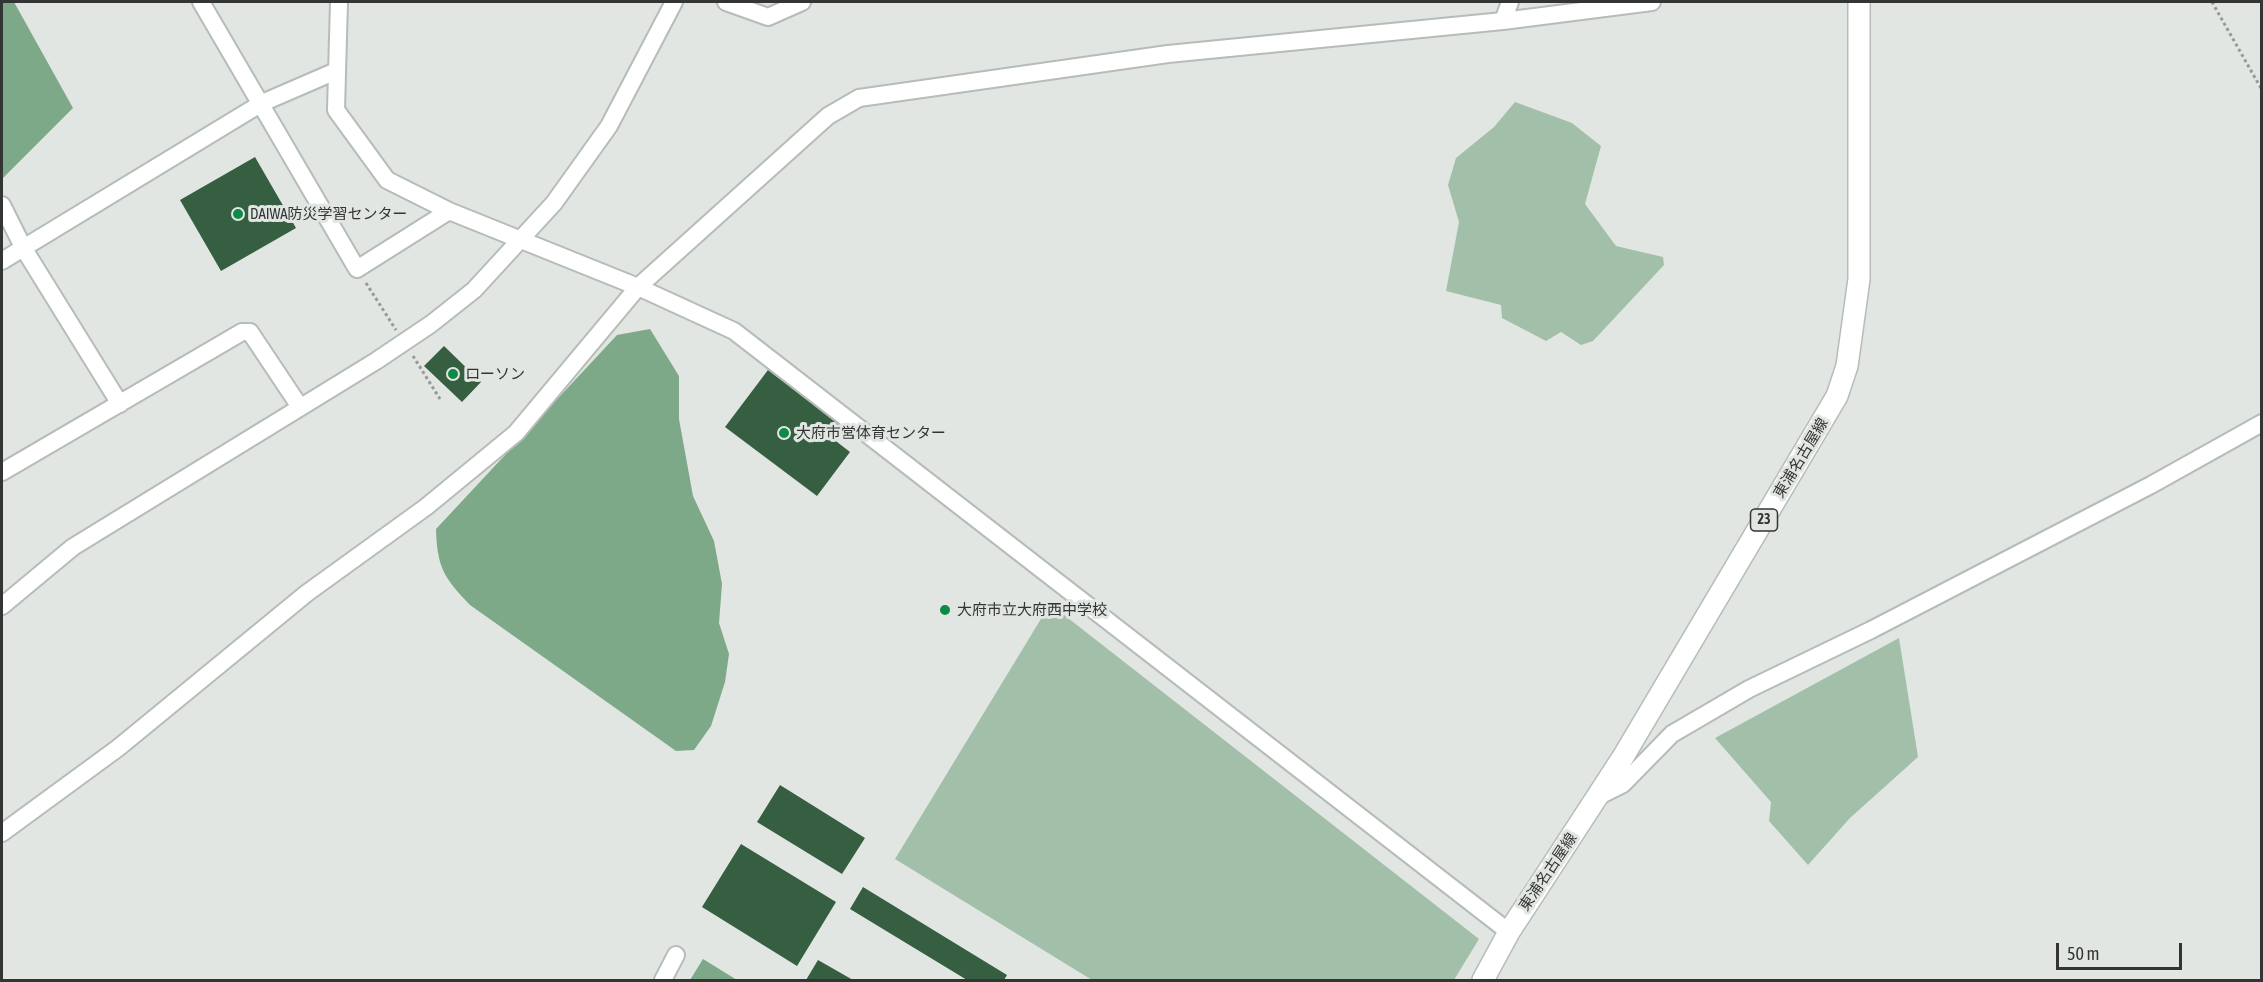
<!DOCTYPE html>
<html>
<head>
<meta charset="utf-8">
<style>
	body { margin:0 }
	#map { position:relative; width:2263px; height:982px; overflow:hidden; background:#e1e6e2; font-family:"Asap Condensed",sans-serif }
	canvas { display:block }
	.frame { position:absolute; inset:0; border:3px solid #333534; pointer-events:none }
	.scale { position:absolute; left:2056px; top:943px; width:126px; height:27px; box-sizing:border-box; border:3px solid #333534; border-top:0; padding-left:8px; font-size:18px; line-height:21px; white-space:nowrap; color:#333534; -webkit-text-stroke:4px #e1e6e2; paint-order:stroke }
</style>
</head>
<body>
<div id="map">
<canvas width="2263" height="982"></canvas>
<div class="frame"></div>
<div class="scale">50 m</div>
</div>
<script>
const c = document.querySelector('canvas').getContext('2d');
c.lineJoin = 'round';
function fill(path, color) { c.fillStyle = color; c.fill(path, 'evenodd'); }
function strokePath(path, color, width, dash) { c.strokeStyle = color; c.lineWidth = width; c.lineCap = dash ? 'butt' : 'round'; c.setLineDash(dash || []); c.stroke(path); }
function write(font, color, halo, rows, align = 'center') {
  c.font = font + ' "Asap Condensed","Noto Sans JP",sans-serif'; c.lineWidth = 6; c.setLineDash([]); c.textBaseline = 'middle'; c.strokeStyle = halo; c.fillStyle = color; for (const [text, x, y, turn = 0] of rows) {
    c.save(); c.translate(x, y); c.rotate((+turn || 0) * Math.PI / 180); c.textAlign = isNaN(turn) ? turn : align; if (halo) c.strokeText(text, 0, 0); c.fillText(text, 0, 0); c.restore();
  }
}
const green = new Path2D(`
	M1515 102 1572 123 1601 146 1585 204 1616 246 1663 257 1664 265 1593 341 1581 345 1561 332 1546 341 1502 318 1501 305 1446 291 1459 222 1448 185 1456 158 1494 127Z
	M1050 604 1479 939 1454 980H1092L895 859Z
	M1899 638 1918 757 1850 818 1808 865 1769 821 1771 802 1715 738Z`);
const water = new Path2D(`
	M2 2H14L73 108 2 179Z
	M650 329 679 376V419L693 496 714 541 722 584 719 623 729 654 725 682 711 726 694 750 676 751 470 605C444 578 437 567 436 529L617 335Z
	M703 959 737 980H690Z`);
const building = new Path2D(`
	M255 157 296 228 221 271 180 200Z
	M444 346 481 382 462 402 424 366Z
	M768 370 841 425 832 438 850 452 817 496 725 427Z
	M780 785 865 838 842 874 757 822Z
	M741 844 836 902 797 966 702 907Z
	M863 887 1007 975 1004 980H967L850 909Z
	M818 960 853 980H806Z`);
const path = new Path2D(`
	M2212 2 2262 90
	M366 283 396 330
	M413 356 440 399`);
const minor = new Path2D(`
	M201 2 357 269 449 211
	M339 2 336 110 387 180 449 211 638 287 734 331 1509 932
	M726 2 768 17 802 2
	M1503 21 1510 2
	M2 205 24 249 120 404
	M2 261 262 103 336 71
	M2 472 242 332H250L300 407
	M2 606 73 547 376 361 431 324 474 290 554 203 609 126 674 2
	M1599 796 1623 784 1672 734 1749 689 1871 630 2151 485 2262 423
	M2 833 118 748 307 593 426 507 516 433 638 287 828 116 859 98 1168 54 1503 21 1652 2
	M663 980 676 955`);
const major = new Path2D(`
	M1483 980 1509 932 1623 757 1837 396 1847 366 1859 279V2`);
const markers = [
	[238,214,6,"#0d8b46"],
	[453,374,6,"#0d8b46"],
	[784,433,6,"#0d8b46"],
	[945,610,6,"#0d8b46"]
];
const shields = [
	[1764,520,27]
];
const shieldNames = [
	["23",1764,520]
];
const poiNames = [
	["DAIWA防災学習センター",250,214],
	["ローソン",465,374],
	["大府市営体育センター",796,433],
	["大府市立大府西中学校",957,610]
];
const streetNames = [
	["東浦名古屋線",1801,458,-59],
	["東浦名古屋線",1548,872,-56]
];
fill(green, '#a2c0a9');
fill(water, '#7ea988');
fill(building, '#365e41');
strokePath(minor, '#b6bcb7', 20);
strokePath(major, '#b6bcb7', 24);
strokePath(path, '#969997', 3, [3, 3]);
strokePath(minor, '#fff', 16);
strokePath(major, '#fff', 21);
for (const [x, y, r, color] of markers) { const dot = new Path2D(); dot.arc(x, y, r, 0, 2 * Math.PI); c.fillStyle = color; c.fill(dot); strokePath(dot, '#e1e6e2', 2); }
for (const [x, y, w] of shields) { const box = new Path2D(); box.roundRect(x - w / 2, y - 11, w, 22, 4.5); c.fillStyle = '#e1e6e2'; c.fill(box); strokePath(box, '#333534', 1.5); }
write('bold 14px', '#333534', null, shieldNames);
write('15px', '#333534', '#e1e6e2', poiNames, 'left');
write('15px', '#333534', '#e1e6e2', streetNames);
</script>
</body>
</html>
